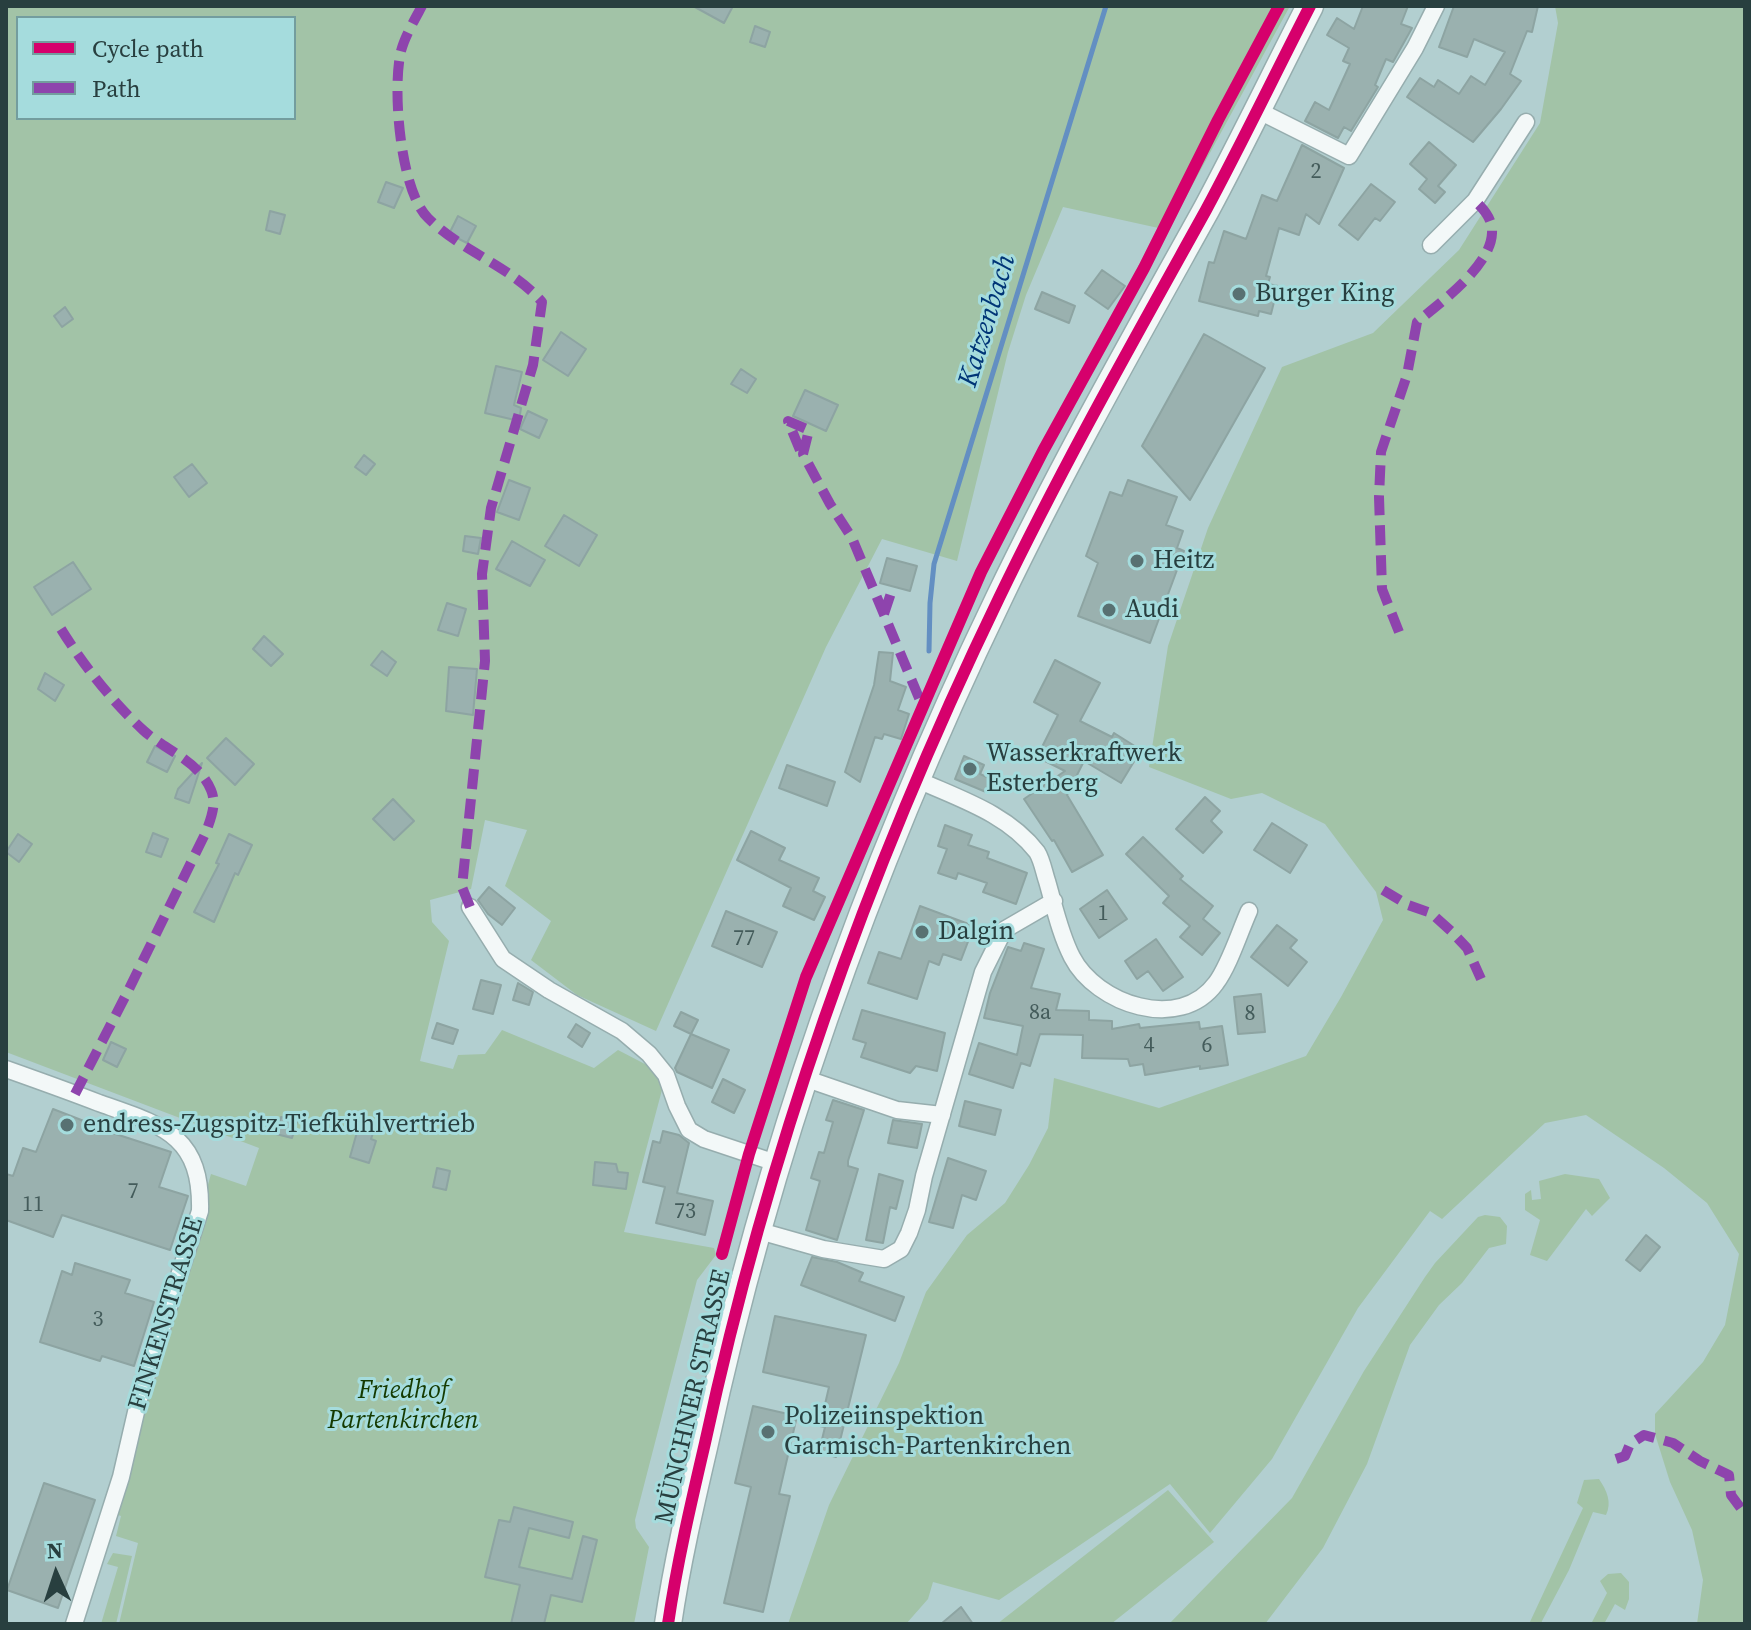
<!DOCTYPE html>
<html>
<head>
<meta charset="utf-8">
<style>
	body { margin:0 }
	#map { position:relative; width:1751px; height:1630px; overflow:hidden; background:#b2cfd0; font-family:"Source Serif 4",serif }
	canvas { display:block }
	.frame { position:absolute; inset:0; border:8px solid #283f3f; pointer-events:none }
	.legend { position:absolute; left:16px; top:16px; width:280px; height:104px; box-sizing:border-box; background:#a5dcdd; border:2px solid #739d9e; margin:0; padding:10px 14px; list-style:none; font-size:24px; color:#283f3f }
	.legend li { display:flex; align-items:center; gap:16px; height:40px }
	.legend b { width:40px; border:2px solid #739d9e }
	.north { position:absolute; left:16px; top:1534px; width:80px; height:80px; -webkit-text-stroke:6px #a5dcdd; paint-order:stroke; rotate:357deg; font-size:22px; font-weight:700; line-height:32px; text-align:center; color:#283f3f }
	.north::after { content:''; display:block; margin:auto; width:28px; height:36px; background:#283f3f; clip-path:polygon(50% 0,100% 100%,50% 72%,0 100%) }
</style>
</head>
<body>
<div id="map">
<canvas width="1751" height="1630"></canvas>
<div class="frame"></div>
<ul class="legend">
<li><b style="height:10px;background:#d6006c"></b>Cycle path</li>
<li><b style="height:10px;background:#8e44ad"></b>Path</li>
</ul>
<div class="north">N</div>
</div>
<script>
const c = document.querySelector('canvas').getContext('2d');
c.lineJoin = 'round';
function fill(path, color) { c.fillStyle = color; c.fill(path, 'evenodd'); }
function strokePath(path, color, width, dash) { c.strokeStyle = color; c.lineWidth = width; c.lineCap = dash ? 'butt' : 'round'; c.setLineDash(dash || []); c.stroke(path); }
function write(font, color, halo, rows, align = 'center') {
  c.font = font + ' "Source Serif 4",serif'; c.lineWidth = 6; c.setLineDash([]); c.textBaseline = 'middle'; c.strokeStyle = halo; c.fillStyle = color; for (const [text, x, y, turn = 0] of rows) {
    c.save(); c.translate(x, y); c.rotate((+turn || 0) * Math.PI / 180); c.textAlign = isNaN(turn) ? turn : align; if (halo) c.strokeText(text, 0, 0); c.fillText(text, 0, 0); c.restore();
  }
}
const green = new Path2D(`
	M6 6H1279L1163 229 1063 207 1026 295 1008 352 957 561 882 539 826 647 656 1031 577 995 531 960 551 921 505 886 527 830 485 820 471 889 430 900 432 922 449 941 420 1061 453 1069 458 1055 485 1054 502 1030 594 1068 618 1050 666 1075 624 1232 714 1248 716 1255 697 1280 635 1520 636 1528 649 1547 634 1624H119L138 1543 116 1536 121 1516 115 1514 211 1174 246 1186 259 1148 6 1052ZM18 18H294V118H18Z
	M1281 6H1290L1163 239 1162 238Z
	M1555 6H1745V1624H1697L1703 1580 1692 1530 1670 1482 1655 1434V1414L1703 1362 1725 1325 1739 1254 1707 1203 1664 1168 1586 1115 1545 1123 1442 1219 1430 1211 1358 1308 1272 1459 1210 1533 1170 1484 999 1600 933 1582 928 1599 906 1624H788L829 1505 899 1363 926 1292 967 1235 1005 1203 1029 1165 1048 1128 1054 1078 1159 1108 1306 1056 1341 997 1383 920 1376 892 1325 824 1262 793 1231 799 1149 767 1168 646 1208 528 1282 367 1373 333 1459 250 1540 123 1558 23Z
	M1565 1174 1599 1179 1610 1198 1592 1216 1586 1209 1547 1261 1530 1255 1540 1220 1525 1210V1194L1531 1190 1532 1200 1541 1199 1539 1181Z
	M1485 1215 1500 1217 1507 1226 1506 1244 1489 1248 1462 1283 1439 1305 1410 1345 1367 1464 1323 1548 1265 1624H1169L1292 1498 1364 1371 1425 1277 1435 1263 1478 1217Z
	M1599 1479C1607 1491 1612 1502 1606 1515L1593 1512 1569 1570 1542 1621 1541 1624H1529L1583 1508 1577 1503 1584 1480Z
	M1168 1490 1214 1542 1111 1624H997Z
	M113 1553 132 1556 116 1624H101L118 1567 107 1564Z
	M1621 1573 1629 1582V1599L1625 1610 1615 1604 1604 1624H1591L1607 1593 1600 1581 1608 1574Z`);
const stream = new Path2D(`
	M929 651 930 603 934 564 1106 6`);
const building = new Path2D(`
	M693 6H733L724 23Z
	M1363 6H1408L1401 24 1412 28 1393 62 1386 59 1375 85 1378 87 1351 131 1344 127 1338 138 1305 121 1315 102 1329 110 1350 64 1343 61 1349 48 1327 35 1337 18 1354 29Z
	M1454 6H1538L1532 32 1527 31 1510 74 1521 81 1501 109 1473 142 1407 97 1420 78 1434 87 1438 80 1459 94 1471 76 1485 85 1505 52 1474 39 1467 57 1439 47Z
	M755 26 770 32 765 47 750 42Z
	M1429 142 1456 165 1438 186 1445 192 1435 203 1419 189 1427 179 1410 164Z
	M1302 145 1344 168 1319 224 1306 214 1299 235 1279 228 1266 276 1270 277 1268 284 1278 286 1271 314 1259 311 1258 316 1199 301 1209 262 1214 263 1224 231 1246 239 1262 195 1277 201Z
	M386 182 403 188 394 208 378 202Z
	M1371 184 1395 202 1380 221 1375 218 1358 240 1339 225Z
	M270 211 285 215 280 234 266 230Z
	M458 216 476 226 467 243 449 234Z
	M1102 270 1125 286 1108 309 1085 293Z
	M1042 292 1075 306 1069 323 1035 309Z
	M65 307 73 319 62 327 54 316Z
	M561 332 586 349 568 376 543 360Z
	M1204 334 1265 368 1190 500 1142 446Z
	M496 366 522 372 514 405 521 408 519 421 485 413Z
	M741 369 756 379 747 393 731 384Z
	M805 390 838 405 826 431 793 416Z
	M528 411 547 420 539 438 520 429Z
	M364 455 375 464 366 475 355 467Z
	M192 464 207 483 189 497 174 477Z
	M509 480 530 488 519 520 497 512Z
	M1128 480 1177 497 1166 525 1183 531 1177 548 1184 551 1150 643 1078 616 1098 563 1086 556 1110 492 1122 496Z
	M564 515 597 535 579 566 545 546Z
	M465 536 481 538 478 554 463 551Z
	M512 541 545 560 530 586 496 569Z
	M887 558 917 566 910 591 880 583Z
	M73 562 91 589 52 615 34 587Z
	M447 603 466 609 458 636 438 630Z
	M264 636 283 654 271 666 253 649Z
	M382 651 396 662 387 676 371 665Z
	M879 652 893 653 890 681 906 687 898 710 909 714 901 739 884 734 882 739 875 737 860 782 845 772 874 685Z
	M1055 660 1100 683 1080 721 1112 737 1114 733 1141 750 1121 783 1084 761 1067 795 1103 855 1072 872 1054 840 1052 841 1024 799 1065 771 1037 757 1058 715 1034 702Z
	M449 667 477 669 473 715 446 711Z
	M45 673 64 685 55 701 38 689Z
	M226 738 254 764 235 785 207 758Z
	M155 746 175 756 167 772 147 762Z
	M964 756 984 765 980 774 991 779 986 792 955 779Z
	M202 763 189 803 175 798 178 789Z
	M787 765 835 782 827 806 779 788Z
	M1205 797 1220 811 1211 821 1222 832 1203 853 1176 829Z
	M393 799 414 821 394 840 373 819Z
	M1272 823 1307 845 1290 873 1254 850Z
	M945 825 972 835 968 845 989 852 987 858 1027 873 1016 904 983 892 987 883 958 873 956 879 938 873 947 849 938 846Z
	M751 831 785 848 779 860 819 878 813 891 825 897 814 920 783 906 791 888 737 860Z
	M153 833 168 839 161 857 146 852Z
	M18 834 32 844 19 862 6 852Z
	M229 834 252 845 238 875 235 873 214 922 194 912 219 864 216 863Z
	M1143 837 1183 876 1180 879 1213 906 1203 919 1220 933 1202 955 1180 937 1190 926 1163 903 1169 896 1126 854Z
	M489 887 515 908 502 925 488 914 478 900Z
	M1107 890 1127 919 1099 938 1080 909Z
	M920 906 974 926 961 960 943 954 939 965 929 961 917 999 868 983 879 952 901 959Z
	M726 911 777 932 762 967 712 946Z
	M1277 925 1297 940 1290 948 1307 962 1288 986 1251 957Z
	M1156 939 1183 977 1163 991 1148 971 1137 979 1125 961Z
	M1024 943 1044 949 1031 988 1060 994 1056 1010 1089 1011V1020L1112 1021V1029L1139 1024 1140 1028 1199 1022 1200 1029 1222 1026 1228 1065 1200 1069V1066L1145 1075 1143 1064 1130 1066 1128 1059 1082 1058 1083 1035 1040 1034 1030 1066 1021 1063 1013 1088 969 1074 979 1043 1017 1055 1023 1026 984 1018 990 993 1008 947 1021 951Z
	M481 980 501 985 493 1014 473 1009Z
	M518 983 533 992 529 1005 513 1000Z
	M1261 994 1265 1032 1238 1034 1234 997Z
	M862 1010 945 1033 937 1071 916 1066 910 1073 861 1057 866 1043 853 1039Z
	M681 1012 698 1020 691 1034 674 1026Z
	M437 1023 458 1030 453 1044 432 1038Z
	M576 1024 590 1033 582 1047 568 1037Z
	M691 1034 729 1050 712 1088 677 1072 675 1068Z
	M111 1042 126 1049 117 1067 103 1060Z
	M723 1079 745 1090 734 1113 712 1102Z
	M833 1100 864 1110 848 1161V1166L858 1169 837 1240 806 1230 820 1181 811 1178 819 1152 824 1153 833 1122 826 1120Z
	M965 1101 1001 1110 995 1135 959 1126Z
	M53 1109 89 1123 88 1125 171 1152 159 1187 188 1196 170 1250 62 1215 53 1237 6 1220V1174L13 1176 23 1148 36 1152Z
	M281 1117 297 1122 292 1138 276 1134Z
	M893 1120 922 1124 917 1148 888 1143Z
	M359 1125 374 1130 371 1139 376 1141 369 1163 350 1157Z
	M663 1131 679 1135 689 1143 677 1193 713 1201 705 1235 656 1223 665 1187 643 1182 653 1141 660 1143Z
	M948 1158 986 1171 976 1200 962 1195 953 1228 929 1222Z
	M595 1162 616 1164 618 1172 628 1173 626 1189 593 1185Z
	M437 1168 450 1171 446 1190 433 1187Z
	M879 1174 903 1181 896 1209 890 1207 883 1243 866 1240Z
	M1646 1235 1660 1247 1640 1271 1626 1260Z
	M812 1257 837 1262 863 1273 859 1281 904 1297 895 1321 801 1285Z
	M75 1263 130 1280 125 1293 154 1302 134 1366 102 1356 100 1361 40 1342 62 1271 72 1275Z
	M775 1316 866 1335 836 1457 819 1452 825 1427 820 1426 829 1387 763 1372Z
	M753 1406 797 1416 779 1494 790 1496 763 1612 724 1603 751 1487 735 1483Z
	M44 1483 95 1500 58 1608 7 1590Z
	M514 1507 573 1522 569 1538 529 1528 519 1567 572 1579 583 1536 597 1540 582 1602 551 1595 544 1624H511L520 1585 485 1577 499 1520 510 1522Z
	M961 1607 973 1624H941Z`);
const street = new Path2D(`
	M1257 110 1349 156 1415 48 1436 6
	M1431 245 1475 201 1526 122
	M918 780C960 799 1008 814 1037 852 1042 860 1044 872 1047 881 1054 905 1060 934 1072 957 1096 1004 1180 1033 1216 983 1229 966 1240 931 1249 911
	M470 907 503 959 549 990 622 1031 649 1054 666 1075 677 1106 689 1130 704 1139 776 1163
	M6 1069C37 1080 68 1091 99 1103 161 1125 202 1134 200 1211L139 1399 121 1477 74 1624
	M804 1078 897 1110 942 1115
	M756 1230 823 1249 884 1259 901 1249 909 1233 917 1210 924 1176 983 972 1004 930 1054 901`);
const primary = new Path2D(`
	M668 1624C677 1563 691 1503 705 1443 768 1151 869 867 999 598 1063 465 1135 338 1206 210 1242 143 1275 74 1310 6`);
const quiet = new Path2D(`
	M422 6C415 19 405 36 401 51 392 88 400 191 428 218 462 252 511 266 542 302L533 365 491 508 482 574 485 661 462 887 470 907
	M800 450 788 421 809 430 803 454 830 504 852 538 922 705
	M884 614 891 593
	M61 629C84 666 111 700 143 730 166 751 198 760 211 790 217 804 211 818 206 832L128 991 75 1094
	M1399 632 1382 589 1379 497 1381 452 1407 375 1417 322C1440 303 1491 266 1492 233 1493 220 1484 209 1475 201
	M1383 890 1408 905 1431 913 1451 931 1467 948 1481 979
	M1616 1459 1625 1456 1630 1444 1644 1435 1673 1443 1700 1461 1729 1475 1731 1495 1745 1514`);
const cycleway = new Path2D(`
	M722 1254 749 1154 806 977 981 572 1043 451 1144 268 1218 120 1279 6
	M668 1624C677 1563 691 1503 705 1443 768 1151 869 867 999 598 1063 465 1135 338 1206 210 1242 143 1275 74 1310 6`);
const markers = [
	[1239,294,8,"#587172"],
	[1137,561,8,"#587172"],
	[1109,610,8,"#587172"],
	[970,769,8,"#587172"],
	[922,932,8,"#587172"],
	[67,1125,8,"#587172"],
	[768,1432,8,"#587172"]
];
const numberNames = [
	["2",1316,172],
	["1",1103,914],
	["77",744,939],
	["8a",1040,1013],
	["8",1250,1014],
	["4",1149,1046],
	["6",1207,1046],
	["7",133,1192],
	["11",33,1205],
	["73",685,1212],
	["3",98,1320]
];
const poiNames = [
	["Burger King",1255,294],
	["Heitz",1153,561],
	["Audi",1125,610],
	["Wasserkraftwerk",986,754],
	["Esterberg",986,784],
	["Dalgin",938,932],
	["endress-Zugspitz-Tiefkühlvertrieb",83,1125],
	["Polizeiinspektion",784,1417],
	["Garmisch-Partenkirchen",784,1447]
];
const streetNames = [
	["FINKENSTRASSE",167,1314,-73],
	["MÜNCHNER STRASSE",694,1397,-77]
];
const parkNames = [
	["Friedhof",403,1391],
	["Partenkirchen",403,1421]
];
const waterNames = [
	["Katzenbach",988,321,-73]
];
fill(green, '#a2c3a7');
strokePath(stream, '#638fc2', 5);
fill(building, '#9ab1af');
strokePath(building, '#8da4a2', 2);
strokePath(street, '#96adae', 19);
strokePath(primary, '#96adae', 29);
strokePath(street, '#f3f8f8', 16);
strokePath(primary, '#f3f8f8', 26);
strokePath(quiet, '#8e44ad', 10, [20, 10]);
strokePath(cycleway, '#d6006c', 12);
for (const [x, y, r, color] of markers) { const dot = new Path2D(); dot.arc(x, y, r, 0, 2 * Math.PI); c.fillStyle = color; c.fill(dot); strokePath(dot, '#a5dcdd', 3); }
write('22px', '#445c5b', null, numberNames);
write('26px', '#283f3f', '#a5dcdd', poiNames, 'left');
write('26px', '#283f3f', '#a5dcdd', streetNames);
write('italic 26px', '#153a00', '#a5dcdd', parkNames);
write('italic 28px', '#003576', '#a5dcdd', waterNames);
</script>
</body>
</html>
